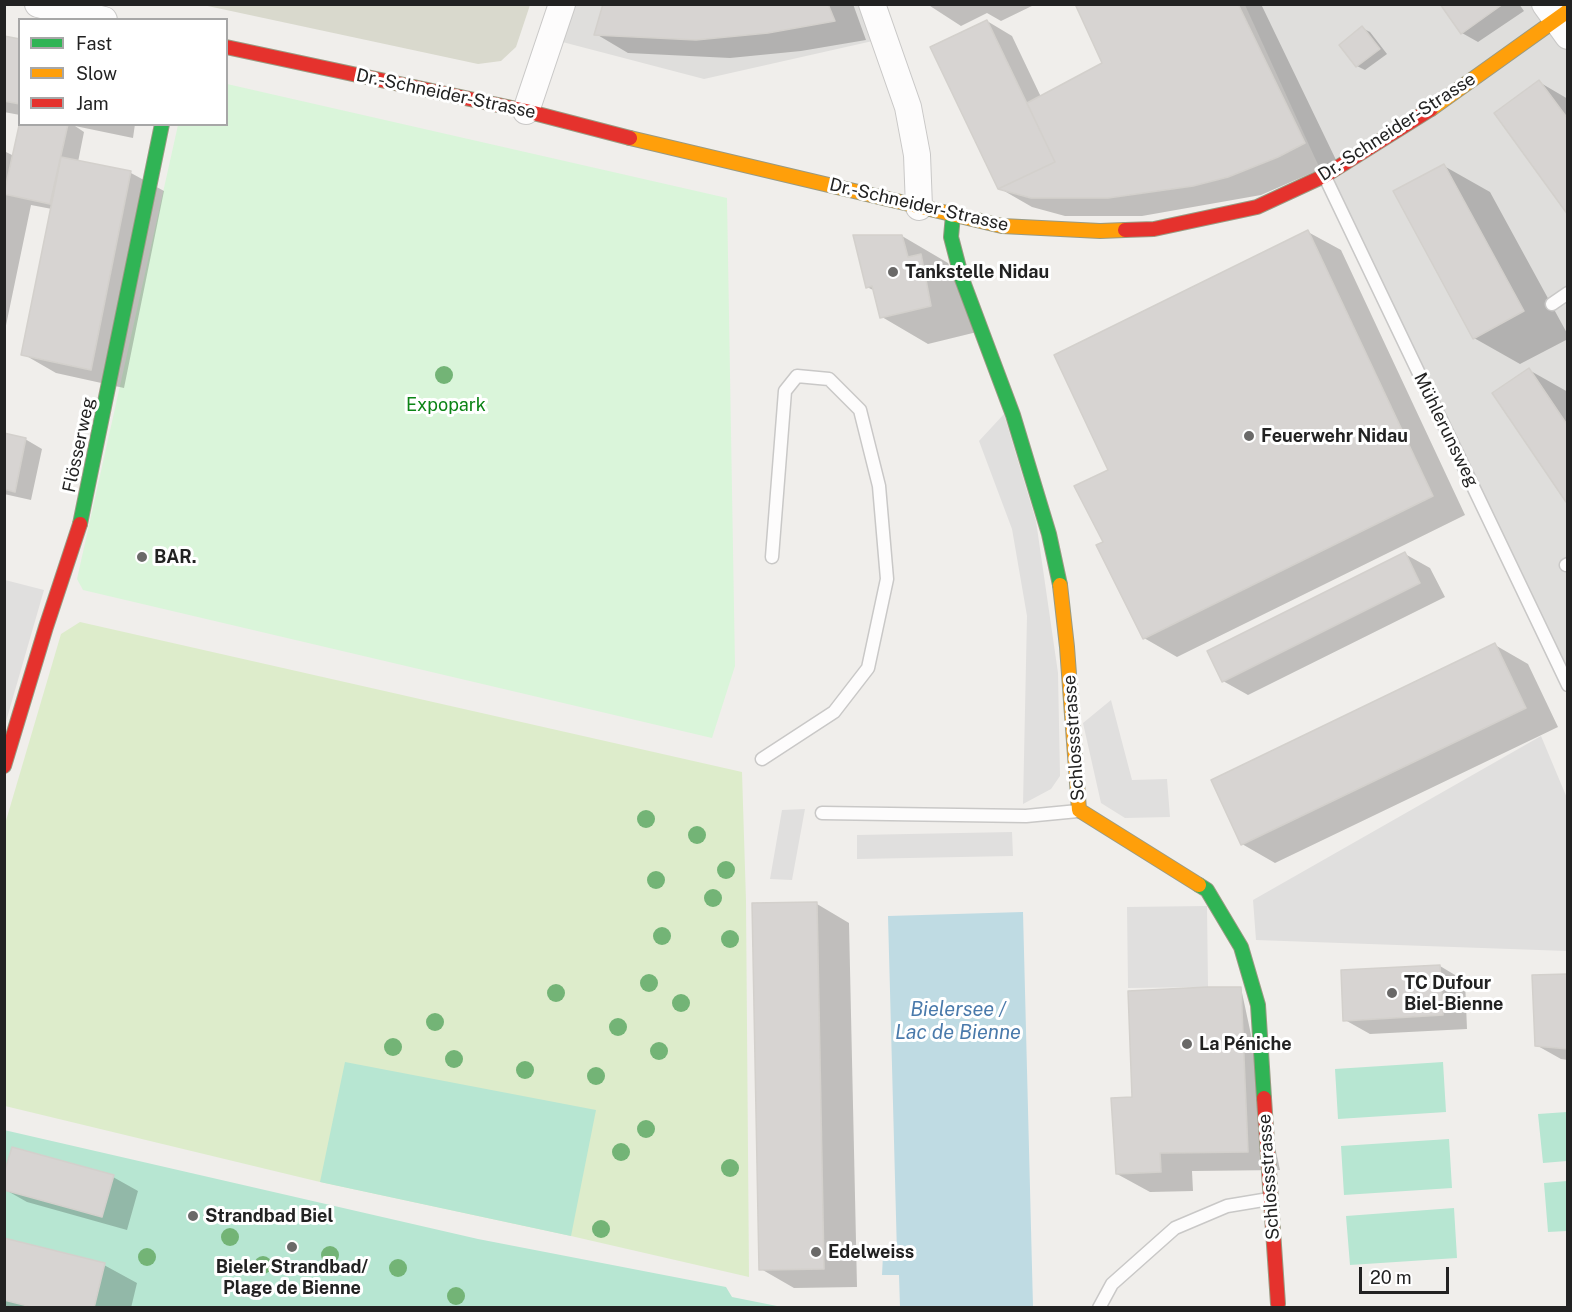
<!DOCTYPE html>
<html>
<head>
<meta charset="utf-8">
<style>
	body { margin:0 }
	#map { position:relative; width:1572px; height:1312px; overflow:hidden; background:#f0eeeb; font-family:"Public Sans",sans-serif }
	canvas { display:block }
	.frame { position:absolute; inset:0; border:6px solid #222; pointer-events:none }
	.legend { position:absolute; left:18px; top:18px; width:210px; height:108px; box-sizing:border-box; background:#fff; border:2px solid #a7a7a7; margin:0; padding:8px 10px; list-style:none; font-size:18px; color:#222 }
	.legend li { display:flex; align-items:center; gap:12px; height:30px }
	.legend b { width:30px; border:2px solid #a7a7a7 }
	.scale { position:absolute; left:1359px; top:1267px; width:90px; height:27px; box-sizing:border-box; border:3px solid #222; border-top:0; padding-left:8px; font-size:18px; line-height:21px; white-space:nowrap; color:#222; -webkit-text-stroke:4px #fff; paint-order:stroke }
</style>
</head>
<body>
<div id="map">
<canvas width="1572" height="1312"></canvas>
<div class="frame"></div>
<ul class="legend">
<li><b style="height:8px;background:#30b455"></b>Fast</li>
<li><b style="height:8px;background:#ff9f0a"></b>Slow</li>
<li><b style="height:8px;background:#e5322d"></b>Jam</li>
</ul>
<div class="scale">20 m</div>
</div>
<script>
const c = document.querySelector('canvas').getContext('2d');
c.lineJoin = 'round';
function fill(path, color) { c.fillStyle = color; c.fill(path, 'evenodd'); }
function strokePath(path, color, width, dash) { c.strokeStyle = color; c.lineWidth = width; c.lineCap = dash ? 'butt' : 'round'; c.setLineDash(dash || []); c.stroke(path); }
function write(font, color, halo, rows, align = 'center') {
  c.font = font + ' "Public Sans",sans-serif'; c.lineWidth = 6; c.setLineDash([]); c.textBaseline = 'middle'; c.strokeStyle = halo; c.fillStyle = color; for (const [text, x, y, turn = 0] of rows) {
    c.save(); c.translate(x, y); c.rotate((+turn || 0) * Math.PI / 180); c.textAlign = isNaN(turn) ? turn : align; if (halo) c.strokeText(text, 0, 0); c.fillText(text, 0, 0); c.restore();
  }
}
const residential = new Path2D(`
	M562 4 879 5 886 38 704 79 551 39Z
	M1245 5H1567V685L1314 156Z`);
const construction = new Path2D(`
	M203 5H530L516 47 501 61 478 64Z`);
const grass = new Path2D(`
	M80 622 742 772 746 901 749 1277 571 1236 320 1182 5 1106V824L61 634Z`);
const park = new Path2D(`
	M227 84 727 198 735 666 712 738 83 590 77 579 178 125 226 124Z`);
const pitch = new Path2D(`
	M345 1062 596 1110 571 1236 320 1182Z
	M1443 1062 1446 1112 1338 1119 1335 1069Z
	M1567 1112V1161L1543 1163 1538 1114Z
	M4 1130 478 1239 726 1287 732 1297 782 1307H5Z
	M1449 1139 1452 1188 1344 1195 1341 1146Z
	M1567 1181V1231L1548 1232 1544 1183Z
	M1454 1208 1457 1258 1350 1265 1346 1216Z`);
const parking = new Path2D(`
	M1004 414 1036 521 1058 673 1060 776 1051 789 1023 804 1027 616 1012 529 979 441Z
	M5 580 44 590 5 725Z
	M1111 700 1132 780 1167 779 1170 817 1125 818 1101 803 1083 723Z
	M1541 736 1567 798V951L1256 940 1253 900Z
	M805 809 792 880 770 879 782 810Z
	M1012 832 1013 856 857 859V835Z
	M1207 906 1208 987 1128 988 1127 907Z`);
const water = new Path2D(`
	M1023 912 1033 1307H900L899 1275H882L883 1255 897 1254 888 916Z`);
const shadow = new Path2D(`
	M604 4H853L866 40 801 51 730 58 628 53 596 34Z
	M927 4H1036L1001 21 987 13 961 26Z
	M1077 4H1261L1337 162 1261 195 1142 216H1065L1032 207 999 188 987 21 1012 36 1041 97 1104 64Z
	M1442 4H1519L1524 11 1478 42 1462 33Z
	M1362 28 1370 32 1387 54 1365 70 1357 66Z
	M4 38 20 41V115L4 112Z
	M1539 82 1568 99V212Z
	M20 124H135L133 138 75 126 84 132 78 162 131 173 164 191 124 388 56 373 23 354 52 209 31 205 4 335V151L14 156Z
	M1444 166 1490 192 1568 335V339L1520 364 1474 338Z
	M1308 232 1341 250 1465 515 1177 657 1144 638 1105 543 1110 471Z
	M902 236 948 263 977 332 928 344 882 317 875 291 867 287Z
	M1529 370 1568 392V501H1567Z
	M4 435 25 439 42 449 31 500 4 494Z
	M1405 554 1430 568 1445 597 1248 695 1223 681Z
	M1495 645 1528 664 1558 727 1275 863 1242 844Z
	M817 904 849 923 857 1287 794 1288 761 1269Z
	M1440 966 1465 981 1467 1029 1370 1034 1345 1020Z
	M1568 977V1060L1561 1059 1536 1045Z
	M1241 988 1280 1170 1192 1171 1193 1191 1150 1192 1117 1174 1134 1098Z
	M113 1177 138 1191 127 1230 27 1202 4 1189Z
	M4 1240 104 1265 137 1283 131 1308H4Z`);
const building = new Path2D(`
	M603 4H828L835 21 768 33 696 40 594 35Z
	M1075 4H1238L1305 143 1278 157 1228 177 1193 186 1108 198H1031L998 189 1055 162 1027 103 1102 63Z
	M1440 4H1503L1461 34Z
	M987 20 1055 162 998 189 930 47Z
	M1362 26 1380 49 1356 67 1339 45Z
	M4 36 20 39V104L4 101Z
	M1539 80 1568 119V215L1494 113Z
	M20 121V124H68L50 204 4 194Z
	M61 157 131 171 91 370 21 355Z
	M1444 164 1524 311 1473 339 1393 191Z
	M1308 230 1433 496 1143 639 1096 545 1103 542 1074 486 1108 470 1054 355Z
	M853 235H902L908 257 921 254 931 306 880 318 872 286 866 288Z
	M1529 368 1568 426V501L1566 502 1492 393Z
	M4 433 26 438 15 492 4 489Z
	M1405 552 1420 583 1222 682 1207 651Z
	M1495 643 1526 708 1241 845 1211 780Z
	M817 902 824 1269 759 1270 752 903Z
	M1440 965 1443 1015 1343 1021 1341 970Z
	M1568 974V1049L1535 1046 1532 975Z
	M1208 987H1241L1248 1152 1160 1153 1161 1172 1116 1174 1111 1098 1132 1097 1128 991Z
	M12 1147 114 1175 102 1217 4 1190V1173Z
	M4 1238 105 1263 94 1308H36L4 1300Z`);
const lane = new Path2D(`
	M1325 177 1568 685
	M1552 304 1568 293
	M1566 565 1568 564
	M762 759 834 712 868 668 887 579 879 486 860 410 829 379 797 376 785 391 772 557
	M822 813 1026 816 1078 811
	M1099 1308 1112 1284 1175 1228 1227 1206 1269 1199`);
const street = new Path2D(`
	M38 4 104 20
	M872 4 908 107 917 155 919 207
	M1545 4 1568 36
	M526 111 562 4`);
const fast = new Path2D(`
	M953 215 951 237 962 279 1013 415 1049 534 1060 585
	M80 524 162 124
	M1199 885 1207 890 1241 947 1258 1005 1264 1098`);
const slow = new Path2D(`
	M1431 109 1568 11
	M630 138 1002 226 1100 231 1125 230
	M1060 585 1067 647 1079 810 1199 885`);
const jam = new Path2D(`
	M226 47 526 111 630 138
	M1125 230 1154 229 1257 207 1324 176 1431 109
	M4 766 46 627 80 524
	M1264 1098 1278 1304`);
const trees = [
	[444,375],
	[646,819],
	[697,835],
	[726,870],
	[656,880],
	[713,898],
	[662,936],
	[730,939],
	[649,983],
	[556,993],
	[681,1003],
	[435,1022],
	[618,1027],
	[393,1047],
	[659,1051],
	[454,1059],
	[525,1070],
	[596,1076],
	[646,1129],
	[621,1152],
	[730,1168],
	[601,1229],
	[230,1237],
	[330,1255],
	[147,1257],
	[263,1265],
	[398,1268],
	[456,1296]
];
const markers = [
	[893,272,6,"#6a6968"],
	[1249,436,6,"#6a6968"],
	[142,557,6,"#6a6968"],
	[1392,993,6,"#6a6968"],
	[1187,1044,6,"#6a6968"],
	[193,1216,6,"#6a6968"],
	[292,1247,6,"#6a6968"],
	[816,1252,6,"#6a6968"]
];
const streetNames = [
	["Dr.-Schneider-Strasse",446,94,12],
	["Dr.-Schneider-Strasse",1397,127,-33],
	["Dr.-Schneider-Strasse",919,205,13],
	["Mühlerunsweg",1446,430,64],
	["Flösserweg",79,445,-78],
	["Schlossstrasse",1074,738,-94],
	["Schlossstrasse",1269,1177,-94]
];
const poiNames = [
	["Tankstelle Nidau",905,272],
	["Feuerwehr Nidau",1261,436],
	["BAR.",154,557],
	["TC Dufour",1404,983],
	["Biel-Bienne",1404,1004],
	["La Péniche",1199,1044],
	["Strandbad Biel",205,1216],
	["Edelweiss",828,1252],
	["Bieler Strandbad/",292,1267,"center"],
	["Plage de Bienne",292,1288,"center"]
];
const parkNames = [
	["Expopark",446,405]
];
const waterNames = [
	["Bielersee /",958,1010],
	["Lac de Bienne",958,1033]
];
fill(residential, '#dfdedc');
fill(construction, '#d9d9cd');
fill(grass, '#ddeccb');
fill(park, '#daf5da');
fill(pitch, '#b7e6d2');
fill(parking, '#e0dfde');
fill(water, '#bfdbe3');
fill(shadow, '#0003');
fill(building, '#d7d4d2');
strokePath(building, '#d3d0cc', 1.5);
strokePath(lane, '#c9c8c7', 15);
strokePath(street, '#c9c8c7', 28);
strokePath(fast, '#999a82', 16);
strokePath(slow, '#999a82', 16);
strokePath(jam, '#999a82', 16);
strokePath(lane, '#fdfcfc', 12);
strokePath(street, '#fdfcfc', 26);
strokePath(fast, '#30b455', 14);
strokePath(slow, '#ff9f0a', 14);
strokePath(jam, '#e5322d', 14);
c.fillStyle = '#73b476';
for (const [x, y] of trees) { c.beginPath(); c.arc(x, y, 9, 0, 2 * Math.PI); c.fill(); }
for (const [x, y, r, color] of markers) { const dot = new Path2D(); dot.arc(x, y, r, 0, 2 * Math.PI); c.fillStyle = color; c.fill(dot); strokePath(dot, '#fff', 2); }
write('18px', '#222', '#fff', streetNames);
write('bold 18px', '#222', '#fff', poiNames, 'left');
write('18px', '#0c8416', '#fff', parkNames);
write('italic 20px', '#4a7aab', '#fff', waterNames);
</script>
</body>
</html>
